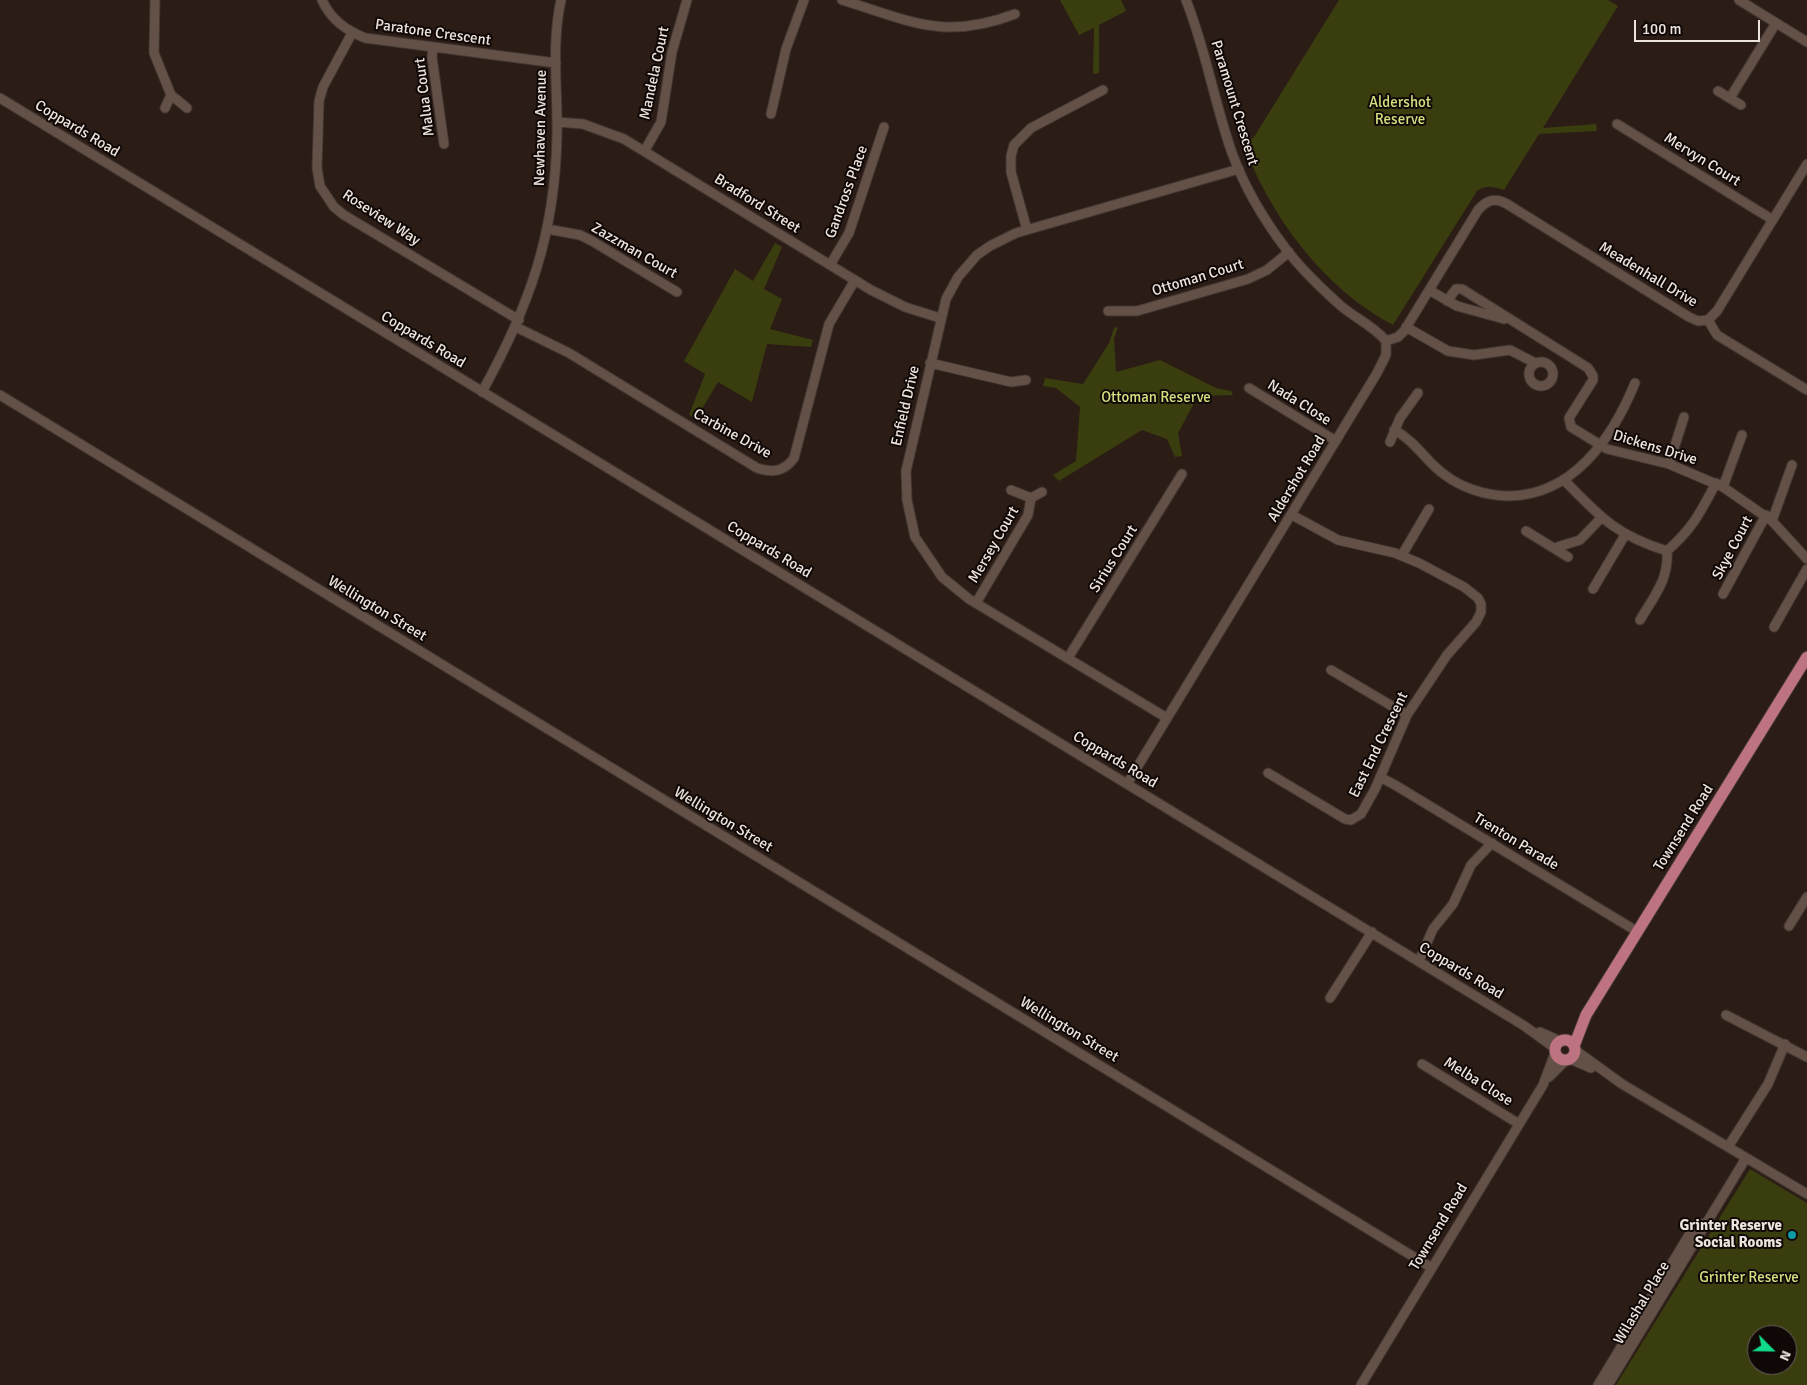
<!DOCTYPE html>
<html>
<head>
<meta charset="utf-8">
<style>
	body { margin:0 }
	#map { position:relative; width:1807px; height:1385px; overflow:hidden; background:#2b1c15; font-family:Signika,sans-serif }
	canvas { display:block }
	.north { position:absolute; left:1747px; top:1325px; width:50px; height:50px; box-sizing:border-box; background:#0f0806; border:1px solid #68605c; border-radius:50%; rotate:113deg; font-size:14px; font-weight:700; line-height:20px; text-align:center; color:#eee4de }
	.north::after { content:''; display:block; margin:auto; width:18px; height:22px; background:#10d98a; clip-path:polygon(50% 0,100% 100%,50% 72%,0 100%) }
	.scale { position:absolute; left:1634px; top:20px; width:126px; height:22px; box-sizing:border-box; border:2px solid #eee4de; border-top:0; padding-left:6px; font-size:15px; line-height:18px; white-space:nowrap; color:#eee4de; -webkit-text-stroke:4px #0f0806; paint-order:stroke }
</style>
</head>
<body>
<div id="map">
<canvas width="1807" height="1385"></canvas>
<div class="north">N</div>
<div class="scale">100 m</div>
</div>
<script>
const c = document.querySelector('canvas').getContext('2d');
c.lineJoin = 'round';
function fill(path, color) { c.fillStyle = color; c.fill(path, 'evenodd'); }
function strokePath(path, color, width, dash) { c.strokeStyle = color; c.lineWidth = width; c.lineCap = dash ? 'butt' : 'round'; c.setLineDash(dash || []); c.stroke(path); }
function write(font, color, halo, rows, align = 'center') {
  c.font = font + ' Signika,sans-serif'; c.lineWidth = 4; c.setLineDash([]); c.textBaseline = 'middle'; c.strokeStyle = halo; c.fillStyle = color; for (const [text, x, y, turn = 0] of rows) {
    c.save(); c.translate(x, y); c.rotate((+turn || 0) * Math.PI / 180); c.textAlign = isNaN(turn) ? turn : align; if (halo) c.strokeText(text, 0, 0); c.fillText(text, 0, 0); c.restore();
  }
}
const green = new Path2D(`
	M1060 0H1121L1126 11 1099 25V73L1093 74 1094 28 1079 35Z
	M1339 0H1608L1618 6 1543 128 1596 124 1597 131 1539 134 1504 190C1494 187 1486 184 1477 191L1393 325C1323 288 1270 216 1243 143L1254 137Z
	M775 243 782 247 764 289 782 299 770 329 813 340 811 347 767 344 752 402 718 382 696 419 689 415 705 374 684 361 735 269 753 281Z
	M1118 327 1114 339 1116 372 1160 360 1216 388 1231 391 1233 395 1198 396 1178 433 1182 456 1175 457 1167 439 1142 430 1059 481 1053 475 1076 461 1080 407 1056 388 1043 386 1045 378 1083 384 1109 343 1114 328Z
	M1750 1169 1807 1203V1385H1616ZM1757 1335H1787V1365H1757Z`);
const minor = new Path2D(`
	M155 0 154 53 171 95
	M322 0C331 20 346 30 365 38L556 63
	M842 0C910 21 944 41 1015 14
	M1186 0C1206 50 1214 102 1232 153 1244 186 1264 220 1286 249 1301 269 1322 289 1341 306 1355 318 1375 327 1386 341
	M1739 0 1807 42
	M352 33 323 87 319 101 317 168 320 186 334 207 344 215 519 320
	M433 47 432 57 444 144
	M1718 91 1741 105
	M0 98 1523 1025 1555 1048
	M1730 98 1776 23
	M165 108 171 95 187 108
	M771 114 786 49 804 0
	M557 122 583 124 624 139 871 290 905 307 940 318
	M1617 124 1773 220
	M645 150 661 122 672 52 687 0
	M547 229 580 235 592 241 677 292
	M1027 230 1011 172V156L1014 145 1031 128 1103 90
	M830 265 849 233 884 127
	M1429 290 1457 306 1504 319
	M1447 301 1456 289H1462L1588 368 1593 376V380L1569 418 1571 427 1607 449 1669 464 1723 487 1772 521 1807 559
	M1108 311H1137L1248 279 1267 270 1289 252
	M1708 320 1717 335 1807 390
	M516 327 569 353 757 468C772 473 784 472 794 458L829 324 855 280
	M1406 327 1448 351 1474 355 1510 350 1535 363
	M1386 341 1398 337 1404 331 1478 210C1487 200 1495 197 1507 204L1689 317 1698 321 1708 320 1717 311 1807 164
	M1529 374a12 12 0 1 1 24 0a12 12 0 1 1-24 0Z
	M930 363 1011 382 1026 380
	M1249 388 1336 441
	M482 392C529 307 555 235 557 136 558 91 551 45 561 0
	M0 395 1432 1268
	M1394 430C1416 441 1426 462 1445 475 1462 488 1485 495 1506 496 1572 497 1612 439 1635 383
	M1390 442 1400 418 1418 393
	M1669 464 1684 417
	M1564 480C1601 518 1616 535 1667 551 1693 528 1700 513 1716 483
	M1723 487 1742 435
	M1011 490 1031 498 1042 492
	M1772 521 1792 465
	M1526 531 1568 557
	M1554 548 1580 540 1602 517
	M1402 555 1429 509
	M1593 589 1625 535
	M1723 594 1766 515
	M976 603 1028 515 1031 498
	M1640 620C1654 596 1669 580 1667 551
	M1774 627 1807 569
	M1068 658 1182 474
	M1331 670 1407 715
	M1167 718 969 599 942 577 915 537 907 500 906 471 946 299 958 277 977 255 990 246 1016 233 1239 169
	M1268 773 1345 819 1351 820 1361 814 1375 789 1407 715 1447 655 1476 622 1481 612V604L1478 598 1464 587 1419 563 1395 553 1338 540 1292 515
	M1380 777 1395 785 1638 932
	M1127 784 1377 373 1386 355V341
	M1789 926 1807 897
	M1419 961 1433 929 1453 904 1471 865 1492 843
	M1330 998 1372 932
	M1726 1015 1807 1057
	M1540 1032 1560 1041
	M1575 1050 1622 1084 1807 1194
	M1570 1059 1591 1068
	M1422 1064 1519 1124
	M1549 1077 1566 1060
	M1728 1147 1768 1084 1785 1044
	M1361 1385 1543 1085 1555 1053
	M1598 1385 1695 1225 1707 1223
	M1608 1385 1746 1158`);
const major = new Path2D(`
	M1555 1050a10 10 0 1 1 20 0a10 10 0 1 1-20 0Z
	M1574 1046 1586 1015 1807 657`);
const markers = [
	[1792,1235,5,"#0f9aa8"]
];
const streetNames = [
	["Paratone Crescent",433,33,8],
	["Mandela Court",655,73,-78],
	["Malua Court",425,97,-97],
	["Paramount Crescent",1234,103,73],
	["Newhaven Avenue",541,128,-89],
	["Coppards Road",77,129,31],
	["Mervyn Court",1702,160,32],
	["Gandross Place",847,192,-70],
	["Bradford Street",757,204,32],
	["Roseview Way",381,218,33],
	["Zazzman Court",634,251,30],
	["Meadenhall Drive",1648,275,31],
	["Ottoman Court",1198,278,-17],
	["Coppards Road",423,340,31],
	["Nada Close",1299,403,32],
	["Enfield Drive",906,406,-77],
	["Carbine Drive",732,434,29],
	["Dickens Drive",1655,448,17],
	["Aldershot Road",1297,479,-59],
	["Mersey Court",994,545,-60],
	["Skye Court",1733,548,-62],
	["Coppards Road",769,550,31],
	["Sirius Court",1114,559,-58],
	["Wellington Street",377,609,31],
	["East End Crescent",1379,745,-64],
	["Coppards Road",1115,760,31],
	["Wellington Street",723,820,31],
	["Townsend Road",1684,828,-58],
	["Trenton Parade",1516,842,31],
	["Coppards Road",1461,971,31],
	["Wellington Street",1069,1030,31],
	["Melba Close",1478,1082,32],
	["Townsend Road",1439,1227,-59],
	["Wilashal Place",1642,1303,-59]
];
const parkNames = [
	["Aldershot",1400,103],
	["Reserve",1400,120],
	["Ottoman Reserve",1156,398],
	["Grinter Reserve",1749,1278]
];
const poiNames = [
	["Grinter Reserve",1782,1226],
	["Social Rooms",1782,1243]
];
fill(green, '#3a3e0f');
strokePath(minor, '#433732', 11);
strokePath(major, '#433732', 13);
strokePath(minor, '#635148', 9);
strokePath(major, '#be7480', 11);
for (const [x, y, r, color] of markers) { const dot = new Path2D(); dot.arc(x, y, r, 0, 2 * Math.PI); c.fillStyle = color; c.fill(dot); strokePath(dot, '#0f0806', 2); }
write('15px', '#eee4de', '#0f0806', streetNames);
write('15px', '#d4e07f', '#0f0806', parkNames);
write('bold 15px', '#eee4de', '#0f0806', poiNames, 'right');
</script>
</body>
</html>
